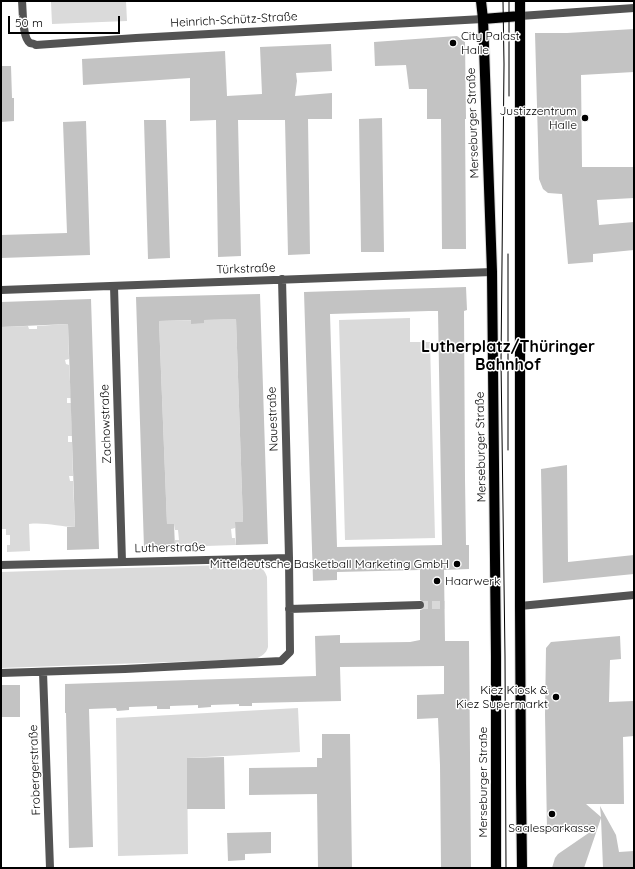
<!DOCTYPE html>
<html>
<head>
<meta charset="utf-8">
<style>
	body { margin:0 }
	#map { position:relative; width:635px; height:869px; overflow:hidden; background:#fff; font-family:Quicksand,sans-serif }
	canvas { display:block }
	.frame { position:absolute; inset:0; border:2px solid #000; pointer-events:none }
	.scale { position:absolute; left:8px; top:16px; width:112px; height:18px; box-sizing:border-box; border:2px solid #000; border-top:0; padding-left:5px; font-size:12px; line-height:14px; white-space:nowrap; color:#000; -webkit-text-stroke:3px #fff; paint-order:stroke }
</style>
</head>
<body>
<div id="map">
<canvas width="635" height="869"></canvas>
<div class="frame"></div>
<div class="scale">50 m</div>
</div>
<script>
const c = document.querySelector('canvas').getContext('2d');
c.lineJoin = 'round';
function fill(path, color) { c.fillStyle = color; c.fill(path, 'evenodd'); }
function strokePath(path, color, width, dash) { c.strokeStyle = color; c.lineWidth = width; c.lineCap = dash ? 'butt' : 'round'; c.setLineDash(dash || []); c.stroke(path); }
function write(font, color, halo, rows, align = 'center') {
  c.font = font + ' Quicksand,sans-serif'; c.lineWidth = 3; c.setLineDash([]); c.textBaseline = 'middle'; c.strokeStyle = halo; c.fillStyle = color; for (const [text, x, y, turn = 0] of rows) {
    c.save(); c.translate(x, y); c.rotate((+turn || 0) * Math.PI / 180); c.textAlign = isNaN(turn) ? turn : align; if (halo) c.strokeText(text, 0, 0); c.fillText(text, 0, 0); c.restore();
  }
}
const green = new Path2D(`
	M66 1H126L127 21 52 24 51 2Z
	M410 318V342H430L435 538 345 540 339 320Z
	M236 319 243 522H235V528L231 529 232 538H235L236 545 175 547V540H179L178 530H175L174 524H167L159 321Z
	M68 324 69 359 65 360 66 364 69 365 71 398H67V403H71L72 436H68V442H72L73 476H69L70 481H73L75 527C60 527 45 522 29 524L30 551 7 552V545H10V535H6V529H1V327L28 326 29 329H37V326Z
	M255 564C262 567 265 571 267 577L268 647C266 654 262 656 255 659L1 668V572Z
	M298 708 300 752 187 758 188 854 118 856 116 718Z`);
const building = new Path2D(`
	M634 29V72L581 75 582 167H634V198L597 200 599 225 634 222V250L593 254V262L568 264 562 194 548 193 543 189 539 179 535 33H567Z
	M457 36 465 42 466 119H465L466 249H442L441 119H427V89H409L406 65 375 66 374 42Z
	M331 44 332 71 296 73 297 81 295 96 332 93V119H308L310 254 288 255 285 120H238L241 256 218 257 216 120 190 121V78L83 85 82 59 225 51 227 96 262 94 260 47Z
	M1 66H11L12 98H14V121L1 122Z
	M382 118 384 252H361L359 119Z
	M144 120H166L170 258 148 259Z
	M86 121 90 255 1 258V235L67 233 63 122Z
	M466 287 467 310 464 311 465 480 466 545H469V569L444 570 445 641H469L471 868H441L440 765 438 718 417 719V695L444 694V666L340 667 341 701 252 703V706H239V704L211 705V707L198 708V705L170 706V709H157V706L129 707V710L117 711 116 708 89 709 93 847 69 848 66 713H65V684L316 676 315 636 340 635V643L410 642 420 640V610L423 609 425 605 424 602 420 600V570L337 572V580L313 581 304 292ZM429 311H438L442 545 337 547 330 314Z
	M260 294 268 544 236 545 235 522H243L236 319 204 320V323L191 324V320L159 321 167 524H174L175 547 144 548 136 297Z
	M91 299 99 549 67 550V527H75L68 324 1 327V302Z
	M567 465 568 562 634 555V574L543 583 541 469Z
	M620 636 621 659 610 660 609 702 634 701V736L623 737 624 804H586L601 817 600 806 616 835 619 852 634 851V868H603L601 818 584 868H552L555 858 558 854 593 830H547L545 714 546 648 551 642Z
	M1 685H20V717H1Z
	M322 734H350L352 868H318L317 794 249 795V768L317 767V758H322Z
	M224 757 225 809H187V758Z
	M271 832V853L245 854V860L228 861 227 833Z`);
const minorTunnel = new Path2D(`
	M420 605H445`);
const minor = new Path2D(`
	M22 1C23 10 22 38 30 43 30 43 36 44 36 45L136 38 483 19
	M114 286 122 562
	M1 290 492 272
	M1 565 289 558
	M520 606 634 595
	M289 609 420 605
	M43 672 50 868
	M1 673 125 669 281 661 290 652 289 558 282 279`);
const tertiary = new Path2D(`
	M520 16 634 8`);
const primary = new Path2D(`
	M481 1 483 19 492 272 496 656V868
	M520 1V606L521 784 522 868
	M483 19 520 16`);
const tram = new Path2D(`
	M503 1 504 64 501 361 505 656 506 868
	M509 96V1
	M508 254V450`);
const markers = [
	[453,43,4,"#000"],
	[585,118,4,"#000"],
	[457,564,4,"#000"],
	[437,581,4,"#000"],
	[556,697,4,"#000"],
	[552,814,4,"#000"]
];
const streetNames = [
	["Heinrich-Schütz-Straße",234,20,-3],
	["Merseburger Straße",473,123,-92],
	["Türkstraße",246,269,-2],
	["Nauestraße",273,419,-92],
	["Zachowstraße",106,424,-92],
	["Merseburger Straße",481,447,-91],
	["Lutherstraße",170,548,-1],
	["Frobergerstraße",35,770,-92],
	["Merseburger Straße",483,782,-90]
];
const poiNames = [
	["City Palast",461,36,"left"],
	["Halle",461,50,"left"],
	["Justizzentrum",577,111],
	["Halle",577,125],
	["Mitteldeutsche Basketball Marketing GmbH",449,564],
	["Haarwerk",445,581,"left"],
	["Kiez Kiosk &",548,690],
	["Kiez Supermarkt",548,704],
	["Saalesparkasse",552,828,"center"]
];
const districtNames = [
	["Lutherplatz/Thüringer",508,347],
	["Bahnhof",508,365]
];
fill(green, '#dadada');
fill(building, '#c3c3c3');
strokePath(minorTunnel, '#d9d9d9', 8, [8, 4]);
strokePath(primary, '#dbdbdb', 12);
strokePath(minor, '#535353', 8);
strokePath(tertiary, '#535353', 8);
strokePath(primary, '#000', 10);
strokePath(tram, '#000', 1);
for (const [x, y, r, color] of markers) { const dot = new Path2D(); dot.arc(x, y, r, 0, 2 * Math.PI); c.fillStyle = color; c.fill(dot); strokePath(dot, '#fff', 1.5); }
write('12px', '#000', '#fff', streetNames);
write('12px', '#000', '#fff', poiNames, 'right');
write('bold 16px', '#000', '#fff', districtNames);
</script>
</body>
</html>
